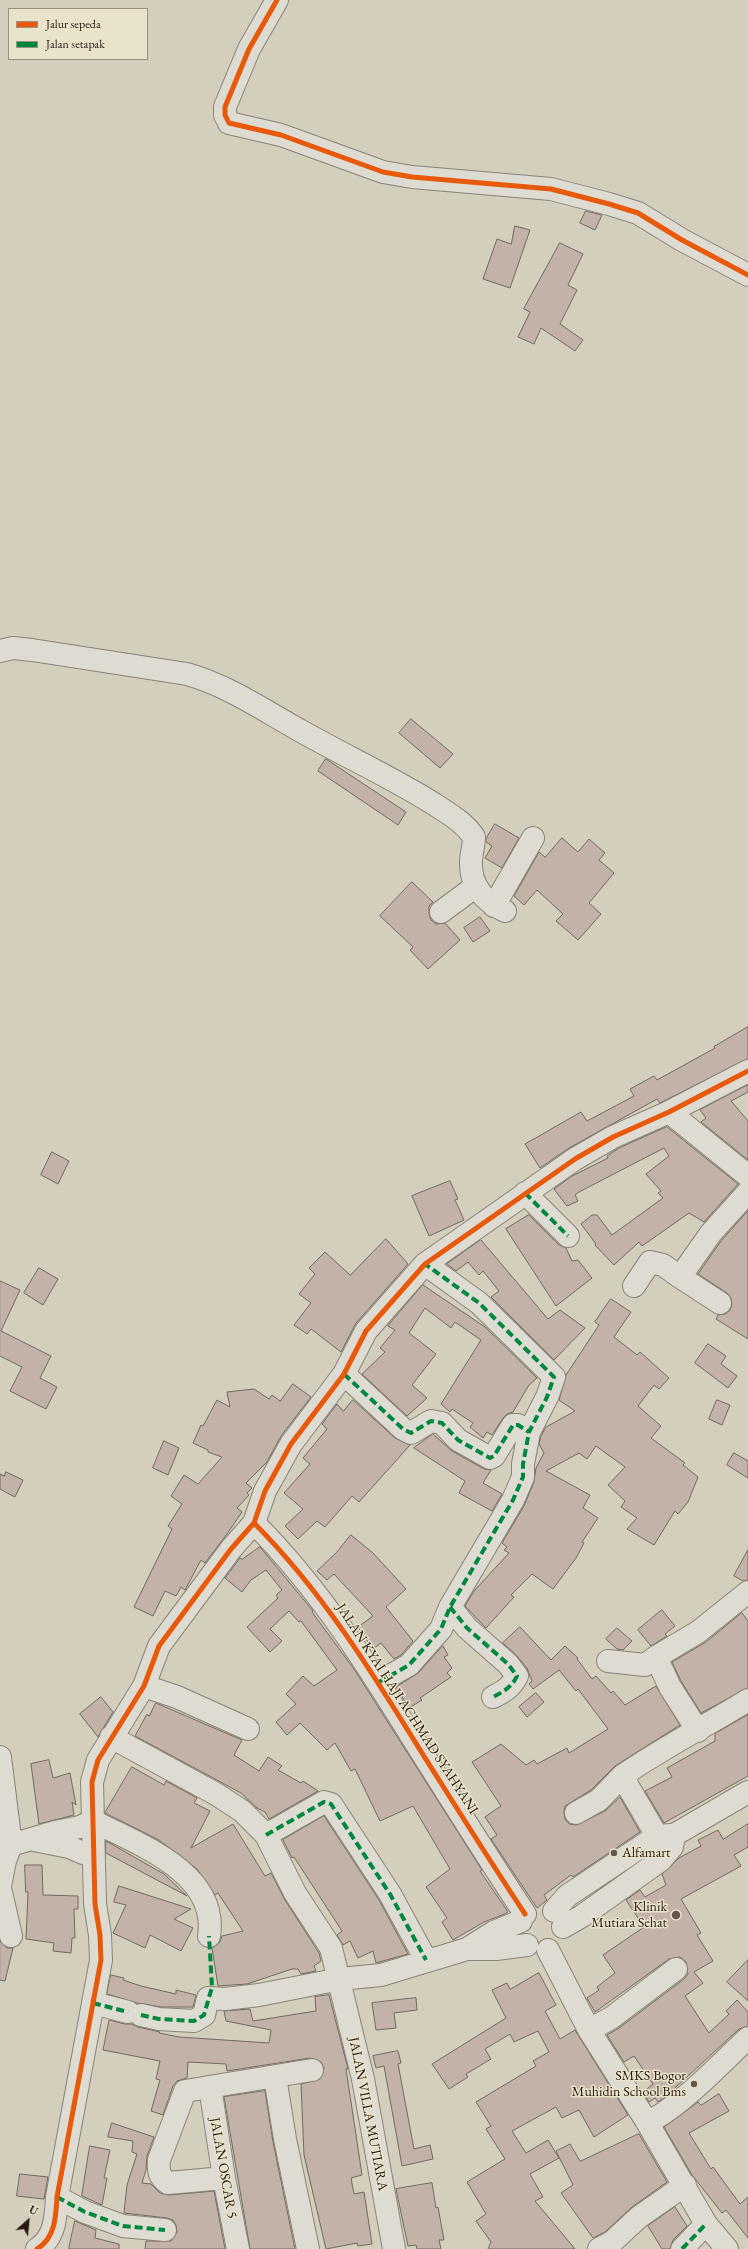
<!DOCTYPE html>
<html>
<head>
<meta charset="utf-8">
<style>
	body { margin:0 }
	#map { position:relative; width:748px; height:2249px; overflow:hidden; background:#d4cebc; font-family:"EB Garamond",serif }
	canvas { display:block }
	.legend { position:absolute; left:8px; top:8px; width:140px; height:52px; box-sizing:border-box; background:#eae3cc; border:1px solid #9b9180; margin:0; padding:5px 7px; list-style:none; font-size:12px; color:#25170d }
	.legend li { display:flex; align-items:center; gap:8px; height:20px }
	.legend b { width:20px; border:1px solid #9b9180 }
	.north { position:absolute; left:8px; top:2201px; width:40px; height:40px; -webkit-text-stroke:3px #eae3cc; paint-order:stroke; rotate:27deg; font-size:11px; font-weight:700; line-height:16px; text-align:center; color:#25170d }
	.north::after { content:''; display:block; margin:auto; width:14px; height:18px; background:#25170d; clip-path:polygon(50% 0,100% 100%,50% 72%,0 100%) }
</style>
</head>
<body>
<div id="map">
<canvas width="748" height="2249"></canvas>
<ul class="legend">
<li><b style="height:5px;background:#e8590c"></b>Jalur sepeda</li>
<li><b style="height:5px;background:#00873e"></b>Jalan setapak</li>
</ul>
<div class="north">U</div>
</div>
<script>
const c = document.querySelector('canvas').getContext('2d');
c.lineJoin = 'round';
function fill(path, color) { c.fillStyle = color; c.fill(path, 'evenodd'); }
function strokePath(path, color, width, dash) { c.strokeStyle = color; c.lineWidth = width; c.lineCap = dash ? 'butt' : 'round'; c.setLineDash(dash || []); c.stroke(path); }
function write(font, color, halo, rows, align = 'center') {
  c.font = font + ' "EB Garamond",serif'; c.lineWidth = 3; c.setLineDash([]); c.textBaseline = 'middle'; c.strokeStyle = halo; c.fillStyle = color; for (const [text, x, y, turn = 0] of rows) {
    c.save(); c.translate(x, y); c.rotate((+turn || 0) * Math.PI / 180); c.textAlign = isNaN(turn) ? turn : align; if (halo) c.strokeText(text, 0, 0); c.fillText(text, 0, 0); c.restore();
  }
}
const building = new Path2D(`
	M586 211 602 215 595 230 580 223Z
	M515 226 530 230 510 288 483 279 497 239 511 244Z
	M560 243 583 254 568 285 577 290 560 324 583 340 575 351 541 328 534 344 518 337 530 312 524 309Z
	M411 719 453 754 440 768 399 733Z
	M326 759 406 812 398 825 318 771Z
	M495 824 519 838 502 868 485 858 492 846 486 842V839Z
	M562 838 578 852 589 839 605 853 599 860 614 873 589 903 601 914 578 940 556 921 563 914 537 890 524 905 514 896 539 852 545 857Z
	M412 882 433 902 429 906V914L431 920 436 924 445 923 460 940 428 969 410 950 413 947 380 916Z
	M480 917 490 931 473 942 464 928Z
	M748 1027V1059L660 1103 657 1099 569 1148 540 1168 525 1144 581 1112 587 1121 634 1096 630 1089 654 1076 657 1080 715 1048 714 1047Z
	M748 1085V1092L731 1101 748 1121V1160L701 1122 706 1118 700 1110Z
	M667 1127 738 1184 704 1222 689 1213 642 1246 639 1242 614 1265 595 1245 596 1244 581 1224 592 1215H597L612 1235 663 1198 658 1193 661 1191 646 1174 669 1156 664 1148 579 1192 575 1195 578 1201 567 1206 554 1189 572 1176 608 1158 607 1156 619 1148Z
	M52 1152 69 1161 58 1184 41 1175Z
	M450 1181 458 1199 455 1200 464 1220 429 1236 412 1196Z
	M748 1211V1339L716 1319 718 1315 725 1314 730 1310 732 1304 731 1298 727 1293 698 1274 721 1241Z
	M529 1215 559 1245 566 1248 572 1261 578 1260 592 1278 556 1306 506 1229Z
	M386 1239 408 1264 356 1323 341 1352 311 1329 307 1334 294 1325 311 1303 299 1294 315 1274 309 1268 325 1252 350 1275Z
	M481 1240 548 1319 560 1310 585 1328 554 1360 491 1297 499 1291 483 1271 479 1275 468 1262 456 1271 447 1264Z
	M39 1268 58 1279 43 1305 24 1293Z
	M0 1281 20 1290 1 1331 51 1356 40 1378 57 1387 46 1409 10 1391 22 1367 0 1356Z
	M423 1285 485 1327 537 1378 529 1385 513 1412 507 1414 503 1418 492 1435 487 1432 483 1438 470 1427 473 1423 452 1409 450 1412 441 1404 481 1340 455 1322 451 1328 425 1308 409 1333 436 1354 412 1385 427 1398 407 1416 362 1374 385 1352 380 1348 395 1330 388 1326Z
	M611 1299 631 1312 614 1337 637 1355 640 1352 669 1378 659 1389 654 1385 638 1406 661 1426 651 1438 685 1463 683 1465 698 1477 688 1502 678 1514 675 1511 654 1545 627 1529 637 1518 621 1507 625 1501 608 1485 625 1467 596 1446 587 1459 579 1453 546 1471 590 1495 583 1508 598 1518 582 1542 584 1543 576 1558 553 1589 532 1574 511 1595 514 1597 486 1628 465 1606 474 1591 509 1553 504 1550 507 1547 502 1543 524 1506 534 1482 536 1468 544 1453 539 1444 541 1436 546 1427 575 1411 559 1400 566 1375 599 1325 595 1322Z
	M708 1344 726 1356 721 1364 737 1376 728 1388 695 1363Z
	M293 1384 311 1397 281 1436 267 1462 246 1483 252 1488 247 1493 249 1495 237 1508 242 1512 227 1534 205 1563 201 1560 185 1590 181 1587 176 1596 165 1591 153 1616 134 1607 172 1529 168 1526 182 1504 171 1496 184 1475 198 1484 222 1457 208 1452V1450L193 1443 201 1425 203 1426 217 1400 230 1407 227 1392 254 1389 269 1399 272 1395 280 1401Z
	M353 1400 395 1438 410 1445 359 1502 352 1496 325 1527 317 1521 298 1539 285 1526 303 1509 284 1493 310 1464 303 1458 327 1429 322 1424 337 1404 343 1411Z
	M717 1400 730 1405 722 1425 709 1419Z
	M433 1434 452 1451 484 1469 491 1470 483 1483 502 1494 492 1511 459 1493 465 1481 414 1448Z
	M164 1441 179 1448 168 1475 153 1468Z
	M734 1453 748 1461V1478L727 1465Z
	M6 1472 23 1480 15 1497 0 1489V1474L4 1476Z
	M351 1535 373 1553 406 1589 386 1607 413 1641 401 1655 394 1659 381 1643 373 1649 358 1627 373 1616 334 1574 327 1580 317 1571 336 1553Z
	M260 1547 313 1611 312 1612 354 1669 482 1870 480 1871 508 1912 505 1914 484 1922 453 1940 442 1922 447 1918 426 1887 450 1869 413 1806 380 1821 355 1769 351 1771 335 1743 327 1750 300 1723 287 1735 276 1722 296 1704 286 1694 303 1676 314 1686 337 1670 301 1621 299 1622 289 1611 270 1629 282 1641 270 1652 247 1627 278 1598 276 1595 282 1590 266 1570 251 1580 242 1592 225 1578 240 1558 242 1559Z
	M748 1550V1580L743 1581 734 1576Z
	M662 1610 675 1626 665 1634 667 1636 651 1646 638 1630Z
	M742 1613 748 1621V1688L701 1713 681 1681 672 1662 706 1642Z
	M520 1627 551 1660 565 1646 578 1658 577 1659 592 1679 596 1676 611 1693 613 1691 625 1705 656 1686 680 1725 615 1766 591 1790 565 1806 564 1812 565 1819 569 1824 576 1825 605 1811 620 1797 640 1832 573 1877 571 1875 544 1895 547 1900 537 1908 491 1839 497 1835 485 1817 501 1806 472 1762 501 1744 526 1765 534 1760 537 1764 567 1748 569 1753 608 1729 578 1689 576 1691 559 1670 533 1689 529 1684 532 1681 527 1668 516 1655 503 1643Z
	M617 1628 632 1641 623 1650 617 1649 606 1639Z
	M443 1646 448 1655 444 1657 452 1668 447 1673 451 1677 420 1698 422 1700 409 1708 396 1687 418 1673Z
	M536 1693 544 1702 527 1717 519 1707Z
	M101 1697 113 1712 98 1737 80 1714Z
	M156 1703 242 1740 234 1755 259 1771 268 1757 282 1766 278 1770 301 1783 303 1781 318 1791 269 1819 265 1812 257 1808 241 1793 135 1736 147 1714 149 1716Z
	M748 1715V1776L664 1823 645 1791 672 1777 667 1768 715 1741V1734Z
	M49 1760 53 1778 70 1773 76 1805 72 1802 74 1815 39 1824 31 1764Z
	M132 1767 164 1785 166 1781 197 1798 194 1803 210 1811 191 1848 233 1824 265 1876 271 1873 285 1900 319 1953 321 1961 314 1966 316 1971 301 1974 298 1969H292L247 1984 218 1986 212 1948 220 1942 222 1936 243 1931 218 1893 215 1895 197 1869 159 1840 105 1813Z
	M324 1816 379 1900 408 1954 376 1963 373 1951 358 1958 350 1941 343 1945 337 1935 342 1931 294 1857 292 1858 283 1840Z
	M748 1824V1847L734 1855 741 1866 681 1899 701 1933 697 1935 713 1961 694 1972 703 1983 685 1996 709 2033 729 2014 726 2011 737 2000 748 2012V2026L739 2029 664 2098 658 2102 655 2098 649 2102 643 2092 653 2084 634 2056 624 2062 607 2035 619 2028 684 1979 688 1974 686 1962 680 1957 669 1959 595 2012 587 1998 599 1990 597 1987 615 1973 603 1955 644 1927 626 1900 640 1890 645 1897 666 1885 662 1874 679 1858 701 1846 698 1840 718 1830 723 1839Z
	M106 1841 164 1874 187 1896 106 1853Z
	M25 1865H42L43 1895 78 1896V1909H74L75 1938H72L71 1953 53 1951 54 1943 26 1939 28 1892H26Z
	M119 1886 191 1909 174 1919 193 1928 181 1951 150 1935 145 1948 113 1933 126 1905 114 1902Z
	M0 1941 7 1948H13L5 1981 0 1980Z
	M748 1960V2001L727 1982Z
	M539 1973 556 2005 545 2011 560 2039 575 2030 628 2115 594 2137 579 2110 562 2118 556 2107 512 2131 526 2153 548 2140 559 2158 530 2174 543 2197 535 2201 575 2249H488L491 2242 476 2221 486 2214 467 2182 505 2159 486 2129 491 2126 476 2102 536 2066 533 2061 549 2052 538 2031 514 2042 510 2034 485 2049 491 2059 466 2074 468 2077 449 2089 432 2064 506 2018 492 1990 507 1983 510 1989Z
	M111 1975 124 1978 123 1980 141 1986 176 1994V1990L196 1995 193 2007H161L137 2003 107 1994Z
	M329 1995 348 2069H346L362 2175 351 2178 354 2194 364 2192 372 2244 358 2246 357 2243 326 2249 304 2155 301 2084 320 2079 324 2068 321 2062 310 2058 227 2071 226 2064 188 2062 187 2078 177 2081 173 2086 163 2115 151 2111 160 2080 156 2079 160 2061 103 2050 109 2020 125 2024H132L138 2027 160 2032 159 2033 179 2037 269 2043 271 2030 226 2021 224 2011 250 2009 253 2021 316 2011 315 1997Z
	M416 1998 417 2010 394 2013 396 2028 376 2030 372 2003Z
	M398 2051 401 2063 398 2064 414 2149 430 2145 433 2159 402 2166 384 2066 376 2068 373 2056Z
	M265 2091 273 2142 295 2249H250L224 2097Z
	M719 2094 729 2111 689 2133 711 2169 713 2167 740 2204 748 2197V2238L726 2210 722 2213 692 2175 664 2127 698 2102 701 2105Z
	M112 2123 154 2137 147 2156 146 2170 142 2183 151 2184 160 2193 169 2195 214 2191 225 2249H145L146 2241H171L177 2232 176 2225 173 2220 167 2218 124 2213 127 2185 137 2154 132 2152 133 2141 108 2137Z
	M639 2134 667 2182 632 2207 605 2232 593 2238 561 2193 573 2185 556 2151 570 2144 580 2161Z
	M90 2146 110 2150 104 2178H107L102 2205 82 2196Z
	M20 2174 48 2177 44 2199 17 2196Z
	M432 2183 436 2208 438 2207 444 2240H439L441 2249H417L416 2245 408 2246 396 2189Z
	M675 2207 687 2226 673 2240 670 2249H662L648 2226Z
	M75 2221 96 2230 95 2238 119 2244V2249H69Z`);
const minor = new Path2D(`
	M277 0 249 49 225 107V115L229 123 281 135 383 172 412 177 551 189 609 204 638 213 682 240 748 275
	M0 651 13 648 32 650 187 674C229 686 263 710 301 731 345 756 391 777 434 804 449 814 464 822 474 837 474 846 471 854 471 862 470 886 485 902 505 911
	M494 906 533 838
	M441 912 476 886
	M669 1112 748 1176
	M525 1193 568 1236
	M634 1286 650 1262 663 1265 680 1277
	M720 1303 680 1277 711 1233 748 1192
	M344 1374 403 1429 411 1433 431 1421 442 1423 458 1440 490 1458 494 1456 513 1425H518L529 1432
	M450 1607 467 1628 508 1664 517 1676C512 1687 503 1692 493 1697
	M608 1661 645 1665 656 1657
	M379 1682 409 1665 441 1629 450 1607 513 1500 523 1477V1464L529 1432 547 1397 554 1377 479 1303 425 1264
	M144 1686 177 1697 248 1729
	M698 1731 670 1687 656 1657 698 1632 748 1592
	M111 1737 216 1794 242 1811 266 1835 295 1893 331 1948 363 2079 394 2249
	M0 1757 11 1845 5 1861 0 1886
	M576 1813 599 1800 622 1776
	M266 1835 324 1802 331 1804 390 1894 426 1960
	M674 1835 748 1792
	M657 1836 622 1776C662 1748 706 1726 748 1700
	M34 1840 69 1847 83 1853
	M11 1845 55 1832 80 1827 93 1821C138 1844 219 1873 209 1936
	M0 1888 11 1936
	M554 1911 567 1896 657 1836 671 1835
	M525 1914C490 1861 456 1807 422 1753 372 1672 322 1591 254 1523L265 1491 291 1444 344 1374 366 1331 425 1264 575 1159 613 1137 669 1112 748 1071
	M563 1927 582 1916 661 1860 672 1847 674 1835
	M467 1949 494 1932 521 1921
	M548 1950 589 2030 647 2122 706 2224 727 2249
	M93 2003 128 2012
	M141 2015 159 2019 194 2021 204 2015 208 1998 225 1999 259 1995 340 1979 381 1975 467 1949H496L527 1945
	M589 2030 611 2018 676 1969
	M275 2077 285 2139 308 2249
	M210 2087 224 2178 238 2249
	M647 2122C675 2112 724 2060 748 2038
	M224 2178 168 2183C159 2177 158 2171 159 2160L185 2091 312 2070
	M57 2197 85 2212 123 2226 165 2230
	M37 2249C55 2238 56 2217 57 2197L101 1960 100 1935 95 1904 92 1782 98 1760 144 1686 159 1646 231 1549 254 1523
	M599 2249 612 2242 639 2217 685 2185
	M682 2249 706 2224`);
const quiet = new Path2D(`
	M525 1193 568 1236
	M344 1374 403 1429 411 1433 431 1421 442 1423 458 1440 490 1458 494 1456 513 1425H518L529 1432
	M450 1607 467 1628 508 1664 517 1676C512 1687 503 1692 493 1697
	M379 1682 409 1665 441 1629 450 1607 513 1500 523 1477V1464L529 1432 547 1397 554 1377 479 1303 425 1264
	M266 1835 324 1802 331 1804 390 1894 426 1960
	M93 2003 128 2012
	M141 2015 159 2019 194 2021 204 2015 212 1987 209 1936
	M57 2197 85 2212 123 2226 165 2230
	M682 2249 706 2224`);
const cycleway = new Path2D(`
	M277 0 249 49 225 107V115L229 123 281 135 383 172 412 177 551 189 609 204 638 213 682 240 748 275
	M525 1914C490 1861 456 1807 422 1753 372 1672 322 1591 254 1523L265 1491 291 1444 344 1374 366 1331 425 1264 575 1159 613 1137 669 1112 748 1071
	M37 2249C55 2238 56 2217 57 2197L101 1960 100 1935 95 1904 92 1782 98 1760 144 1686 159 1646 231 1549 254 1523`);
const markers = [
	[614,1853,4,"#62574a"],
	[676,1915,5,"#62574a"],
	[694,2084,4,"#62574a"]
];
const streetNames = [
	["JALAN KYAI HAJI ACHMAD SYAHYANI",407,1709,57],
	["JALAN VILLA MUTIARA",368,2114,79],
	["JALAN OSCAR 5",223,2168,80]
];
const poiNames = [
	["Alfamart",622,1853,"left"],
	["Klinik",667,1907],
	["Mutiara Sehat",667,1923],
	["SMKS Bogor",686,2076],
	["Muhidin School Bms",686,2092]
];
fill(building, '#c3b2a7');
strokePath(building, '#6f6a60', 1);
strokePath(minor, '#888377', 24);
strokePath(minor, '#dedcd2', 22);
strokePath(quiet, '#00873e', 4, [8, 4]);
strokePath(cycleway, '#e8590c', 5);
for (const [x, y, r, color] of markers) { const dot = new Path2D(); dot.arc(x, y, r, 0, 2 * Math.PI); c.fillStyle = color; c.fill(dot); strokePath(dot, '#eae3cc', 1.5); }
write('14px', '#25170d', '#eae3cc', streetNames);
write('14px', '#25170d', '#eae3cc', poiNames, 'right');
</script>
</body>
</html>
